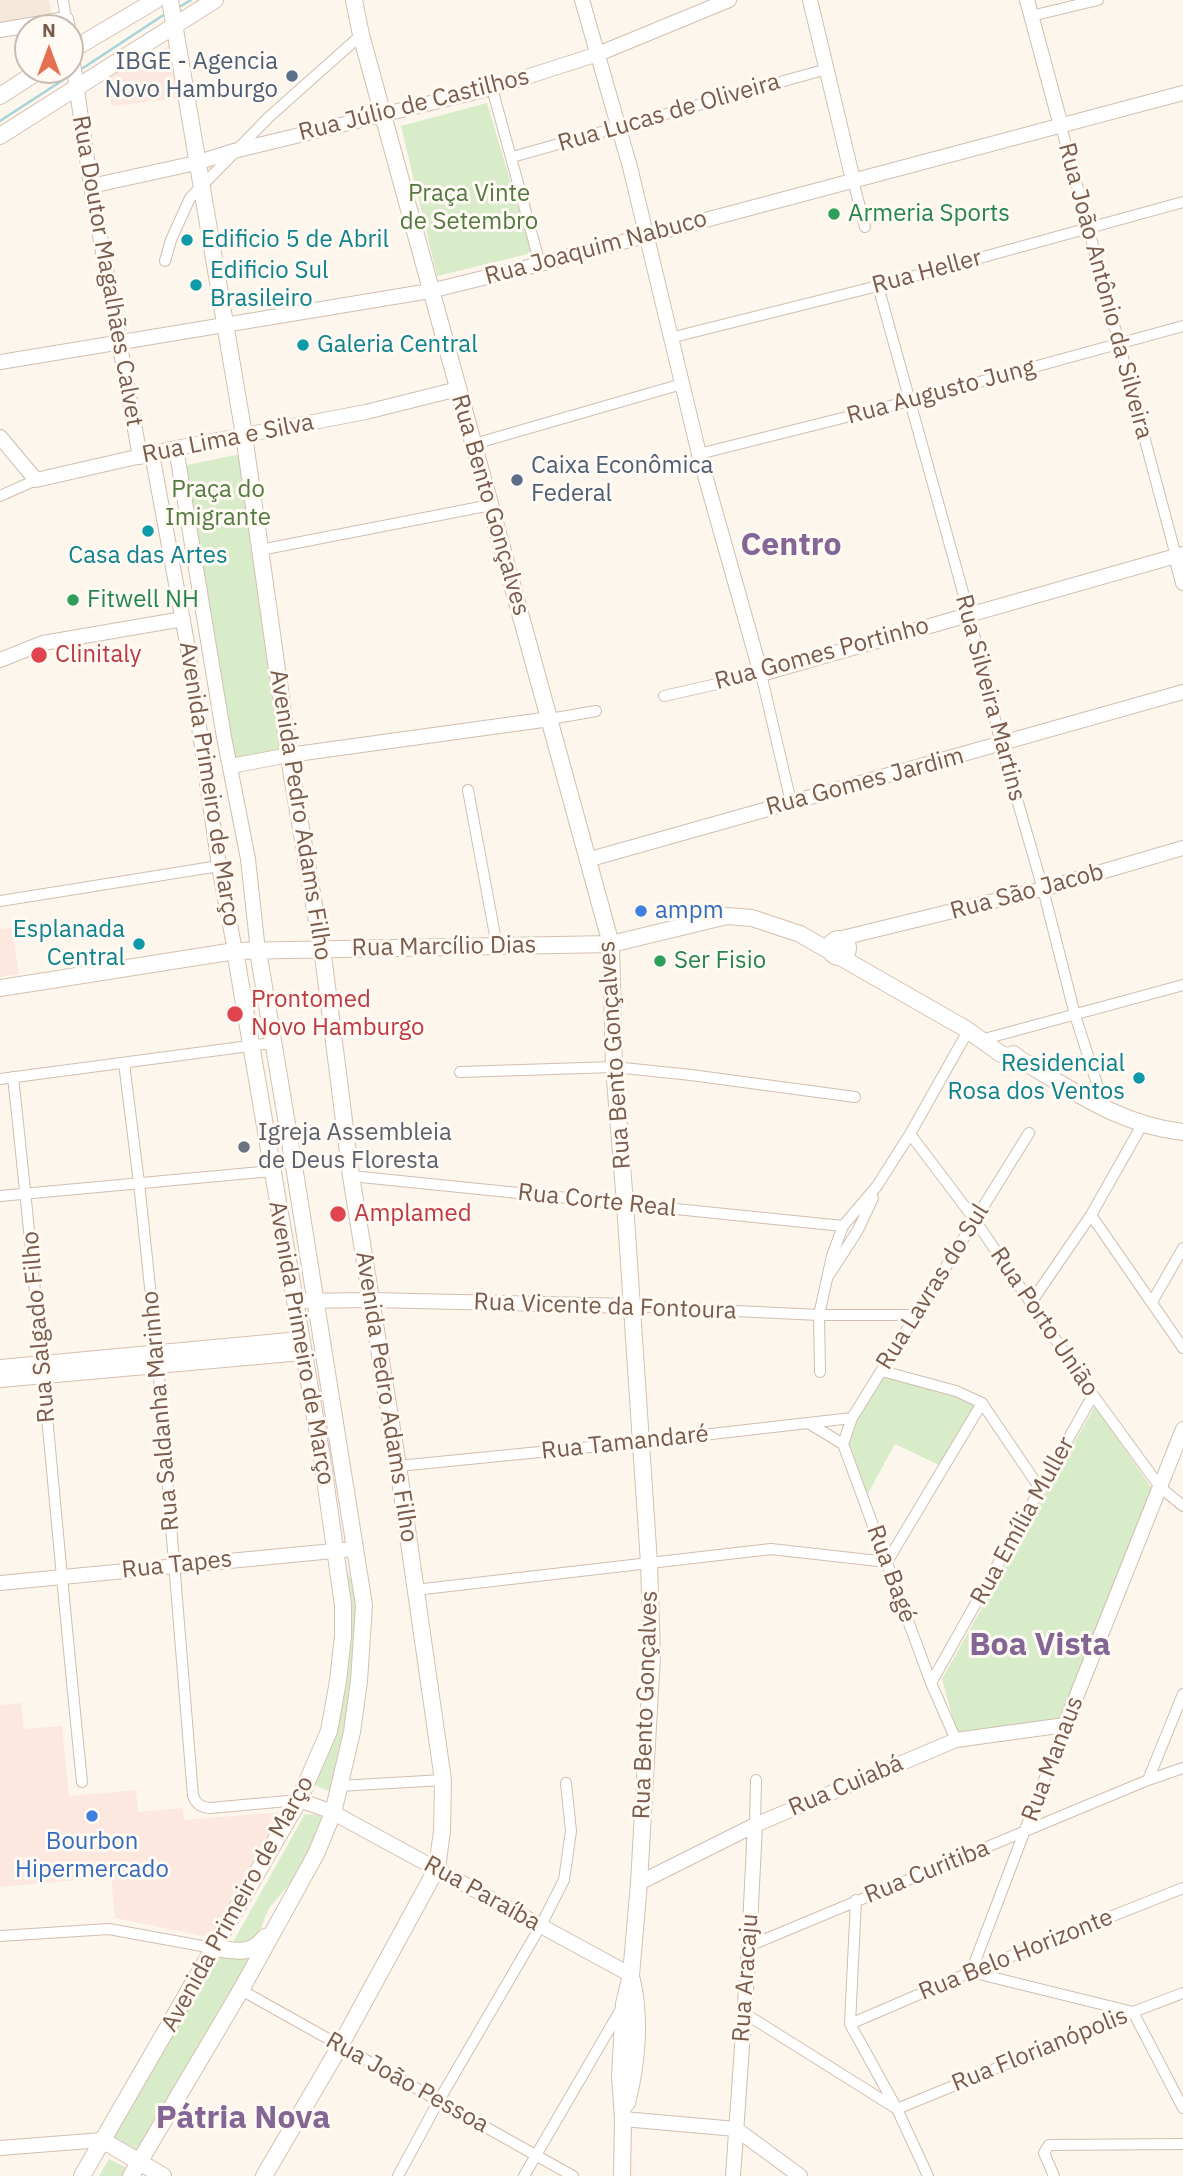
<!DOCTYPE html>
<html>
<head>
<meta charset="utf-8">
<style>
	body { margin:0 }
	#map { position:relative; width:1183px; height:2176px; overflow:hidden; background:#fdf6ec; font-family:"IBM Plex Sans",sans-serif }
	canvas { display:block }
	.north { position:absolute; left:14px; top:14px; width:70px; height:70px; box-sizing:border-box; background:#fffaf3; border:2px solid #cabbb1; border-radius:50%; rotate:0deg; font-size:19px; font-weight:700; line-height:28px; text-align:center; color:#7a5c4d }
	.north::after { content:''; display:block; margin:auto; width:24px; height:32px; background:#e76f51; clip-path:polygon(50% 0,100% 100%,50% 72%,0 100%) }
</style>
</head>
<body>
<div id="map">
<canvas width="1183" height="2176"></canvas>
<div class="north">N</div>
</div>
<script>
const c = document.querySelector('canvas').getContext('2d');
c.lineJoin = 'round';
function fill(path, color) { c.fillStyle = color; c.fill(path, 'evenodd'); }
function strokePath(path, color, width, dash) { c.strokeStyle = color; c.lineWidth = width; c.lineCap = dash ? 'butt' : 'round'; c.setLineDash(dash || []); c.stroke(path); }
function write(font, color, halo, rows, align = 'center') {
  c.font = font + ' "IBM Plex Sans",sans-serif'; c.lineWidth = 6; c.setLineDash([]); c.textBaseline = 'middle'; c.strokeStyle = halo; c.fillStyle = color; for (const [text, x, y, turn = 0] of rows) {
    c.save(); c.translate(x, y); c.rotate((+turn || 0) * Math.PI / 180); c.textAlign = isNaN(turn) ? turn : align; if (halo) c.strokeText(text, 0, 0); c.fillText(text, 0, 0); c.restore();
  }
}
const residential = new Path2D(`
	M0 0H49L52 16 0 24Z`);
const commercial = new Path2D(`
	M173 44 180 98 111 106 107 76Z
	M12 928 19 974 0 977V929Z
	M21 1703 24 1729 62 1726 69 1796 136 1790 138 1812 183 1808 184 1820 282 1812 208 1937 115 1918 111 1877 0 1887V1705Z`);
const green = new Path2D(`
	M487 103 532 253 437 276 401 126Z
	M241 454 286 753 236 761 227 736 182 466Z
	M883 1374 954 1394 977 1404 941 1466 895 1444 866 1497 846 1444 856 1418Z
	M1095 1406 1153 1490 1063 1718 958 1737 942 1679Z
	M346 1568 357 1594 355 1671 331 1792 312 1784 334 1726Z
	M305 1814 318 1815 327 1820 303 1868 269 1908 258 1935 246 1945 232 1944Z
	M252 1955 137 2155 111 2137 216 1957Z
	M109 2159 131 2170 127 2176H99Z`);
const stream = new Path2D(`
	M181 6 191 0
	M83 68 165 14
	M0 121 63 80`);
const minor = new Path2D(`
	M63 0 66 19
	M1031 16 1098 0
	M492 88 540 264
	M1061 126 1176 556
	M512 157 827 69
	M853 180 865 227
	M165 261 171 240 190 198 269 117 361 35
	M878 286 969 614 1001 744 1043 889 1075 1015 1105 1109
	M670 338 878 286 1183 202
	M474 444 682 384
	M699 454 910 401 1183 326
	M0 496 36 480
	M260 550 491 505
	M664 696 761 674 791 802
	M550 719 596 711
	M468 790 497 946
	M0 901 219 866
	M988 1038 1183 985
	M124 1063 139 1183 157 1353 193 1796C197 1805 201 1807 210 1808L299 1800
	M460 1072 614 1067 691 1075 855 1097
	M13 1077C39 1312 58 1548 82 1782
	M0 1079 272 1043
	M910 1134 975 1220 1093 1395 1160 1487 1183 1506
	M351 1176 843 1226
	M0 1196 272 1171
	M1091 1215 1183 1348
	M829 1275 858 1230 873 1198
	M1152 1302 1183 1248
	M1030 1304 1091 1215 1142 1125
	M632 1306 819 1315H915
	M882 1371 956 1391 982 1403 1041 1490
	M820 1372 819 1315 832 1256 843 1226 877 1186 910 1134 968 1031
	M810 1424 843 1444 931 1683 956 1740
	M843 1444 852 1418 1029 1133
	M398 1466 641 1442 852 1418
	M415 1590 771 1549 887 1562 982 1403
	M931 1683 1093 1395
	M1065 1725 971 1972 1133 2012 1183 2108
	M1148 1780 1183 1694
	M339 1786 443 1780
	M755 1825 756 1780
	M856 1900 850 2024 897 2109 928 2176
	M0 1936 109 1929 213 1948
	M749 1946 1148 1780 1183 1768
	M241 1990 573 2176
	M744 2013 897 2109 1133 2012 1183 1993
	M850 2024 971 1972 1183 1888
	M398 2176 438 2102 540 1927 564 1880 571 1831 566 1783
	M524 2176 621 2009
	M1054 2176 1044 2153 1049 2145 1183 2144`);
const tertiary = new Path2D(`
	M582 0 630 167 699 454 761 674 1183 554
	M810 0 853 180
	M1027 0 1061 126
	M0 30 66 19 68 28
	M70 43 91 186 140 457
	M91 186 196 163 234 151 492 88 598 54 729 0
	M0 362 430 291 540 264 1183 93
	M0 437 36 480 176 448 366 412 458 389
	M176 448 224 737 248 859 258 951
	M152 454 187 643 219 866 235 951
	M1176 556 1183 583
	M0 660 43 643 183 619
	M231 766 289 755 550 719
	M587 860 1183 692
	M838 939 1043 889 1183 848
	M295 1301 372 1300 632 1306
	M0 1583 354 1549
	M299 1800 330 1811 631 1975
	M639 1883 755 1825 956 1740 1065 1725 1183 1429
	M623 2119 736 2129 800 2176
	M0 2148 102 2140
	M733 2176 749 1946 755 1825`);
const secondary = new Path2D(`
	M170 0 244 435 292 776 324 963 351 1176 398 1466 443 1780 442 1831 437 1868 340 2046 264 2176
	M354 0 361 35 611 944 614 1067 625 1203 649 1563 652 1656 639 1883 631 1975 624 2004 620 2076 623 2119 622 2176
	M70 51 156 0
	M0 96 40 70
	M0 136 215 0
	M830 948a9 9 0 1 1 18 0a9 9 0 1 1-18 0Z
	M0 988 235 951 611 944 727 916 752 918 800 934 966 1029 1001 1054 1021 1060
	M1013 1054 1021 1060C1074 1091 1120 1125 1183 1132
	M0 1368 300 1340
	M0 1379 302 1352
	M213 1948C235 1950 250 1957 265 1937
	M627 2103C637 2064 641 2019 632 1980
	M102 2140 163 2176
	M82 2176 299 1800 329 1731 338 1681 343 1636V1605L322 1458 235 951
	M131 2176 241 1990 316 1854 333 1813 352 1732 359 1681 364 1605 294 1166 258 951`);
const markers = [
	[292,76,7,"#5c6f8a"],
	[834,214,7,"#2e9e5b"],
	[187,240,7,"#0f9aa8"],
	[196,285,7,"#0f9aa8"],
	[303,345,7,"#0f9aa8"],
	[517,480,7,"#5c6f8a"],
	[148,531,7,"#0f9aa8"],
	[73,600,7,"#2e9e5b"],
	[39,655,9,"#e0444e"],
	[641,911,7,"#3f7fe0"],
	[139,944,7,"#0f9aa8"],
	[660,961,7,"#2e9e5b"],
	[235,1014,9,"#e0444e"],
	[1139,1078,7,"#0f9aa8"],
	[244,1147,7,"#6b7280"],
	[338,1214,9,"#e0444e"],
	[92,1816,7,"#3f7fe0"]
];
const serviceNames = [
	["IBGE - Agencia",278,62],
	["Novo Hamburgo",278,90],
	["Caixa Econômica",531,466,"left"],
	["Federal",531,494,"left"]
];
const streetNames = [
	["Rua Júlio de Castilhos",414,105,-14],
	["Rua Lucas de Oliveira",669,113,-16],
	["Rua Joaquim Nabuco",596,248,-15],
	["Rua Doutor Magalhães Calvet",107,271,80],
	["Rua Heller",927,272,-15],
	["Rua João Antônio da Silveira",1105,291,75],
	["Rua Augusto Jung",941,392,-15],
	["Rua Lima e Silva",228,439,-11],
	["Rua Bento Gonçalves",490,505,74],
	["Rua Gomes Portinho",822,654,-15],
	["Rua Silveira Martins",990,698,75],
	["Rua Gomes Jardim",865,782,-15],
	["Avenida Primeiro de Março",209,784,81],
	["Avenida Pedro Adams Filho",300,815,81],
	["Rua São Jacob",1027,892,-15],
	["Rua Marcílio Dias",444,947,-1],
	["Rua Bento Gonçalves",615,1055,-94],
	["Rua Corte Real",597,1201,6],
	["Rua Lavras do Sul",933,1287,-58],
	["Rua Vicente da Fontoura",605,1307,2],
	["Rua Porto União",1044,1322,56],
	["Rua Salgado Filho",39,1327,-95],
	["Avenida Primeiro de Março",301,1343,80],
	["Avenida Pedro Adams Filho",386,1397,81],
	["Rua Saldanha Marinho",161,1411,-95],
	["Rua Tamandaré",625,1443,-6],
	["Rua Emília Muller",1023,1521,-61],
	["Rua Tapes",177,1565,-6],
	["Rua Bagé",891,1574,70],
	["Rua Bento Gonçalves",646,1705,-88],
	["Rua Manaus",1053,1759,-69],
	["Rua Cuiabá",846,1786,-23],
	["Rua Curitiba",927,1872,-22],
	["Rua Paraíba",482,1894,29],
	["Avenida Primeiro de Março",238,1904,-61],
	["Rua Belo Horizonte",1016,1955,-22],
	["Rua Aracaju",746,1978,-86],
	["Rua Florianópolis",1040,2050,-22],
	["Rua João Pessoa",407,2083,29]
];
const parkNames = [
	["Praça Vinte",469,194],
	["de Setembro",469,222],
	["Praça do",218,490],
	["Imigrante",218,518]
];
const leisureNames = [
	["Armeria Sports",848,214],
	["Fitwell NH",87,600],
	["Ser Fisio",674,961]
];
const cultureNames = [
	["Edificio 5 de Abril",201,240],
	["Edificio Sul",210,271],
	["Brasileiro",210,299],
	["Galeria Central",317,345],
	["Casa das Artes",148,556,"center"],
	["Esplanada",125,930,"right"],
	["Central",125,958,"right"],
	["Residencial",1125,1064,"right"],
	["Rosa dos Ventos",1125,1092,"right"]
];
const healthNames = [
	["Clinitaly",55,655],
	["Prontomed",251,1000],
	["Novo Hamburgo",251,1028],
	["Amplamed",354,1214]
];
const shopNames = [
	["ampm",655,911],
	["Bourbon",92,1842,"center"],
	["Hipermercado",92,1870,"center"]
];
const worshipNames = [
	["Igreja Assembleia",258,1133],
	["de Deus Floresta",258,1161]
];
const districtNames = [
	["Centro",791,546],
	["Boa Vista",1040,1646],
	["Pátria Nova",243,2119]
];
fill(residential, '#f5e8da');
fill(commercial, '#fde8e0');
fill(green, '#d8ecc9');
strokePath(stream, '#a5d3da', 2.5);
strokePath(minor, '#d1beb0', 12);
strokePath(tertiary, '#d1beb0', 16);
strokePath(secondary, '#d6c0b0', 18);
strokePath(minor, '#fff', 10);
strokePath(tertiary, '#fff', 14);
strokePath(secondary, '#fff', 16);
for (const [x, y, r, color] of markers) { const dot = new Path2D(); dot.arc(x, y, r, 0, 2 * Math.PI); c.fillStyle = color; c.fill(dot); strokePath(dot, '#fffaf3', 2.5); }
write('24px', '#4e5e75', '#fffaf3', serviceNames, 'right');
write('24px', '#7a5c4d', '#fffaf3', streetNames);
write('24px', '#537a41', '#fffaf3', parkNames);
write('24px', '#27864d', '#fffaf3', leisureNames, 'left');
write('24px', '#0d838f', '#fffaf3', cultureNames, 'left');
write('24px', '#be3a42', '#fffaf3', healthNames, 'left');
write('24px', '#366cbe', '#fffaf3', shopNames, 'left');
write('24px', '#5b616d', '#fffaf3', worshipNames, 'left');
write('bold 32px', '#846695', '#fffaf3', districtNames);
</script>
</body>
</html>
